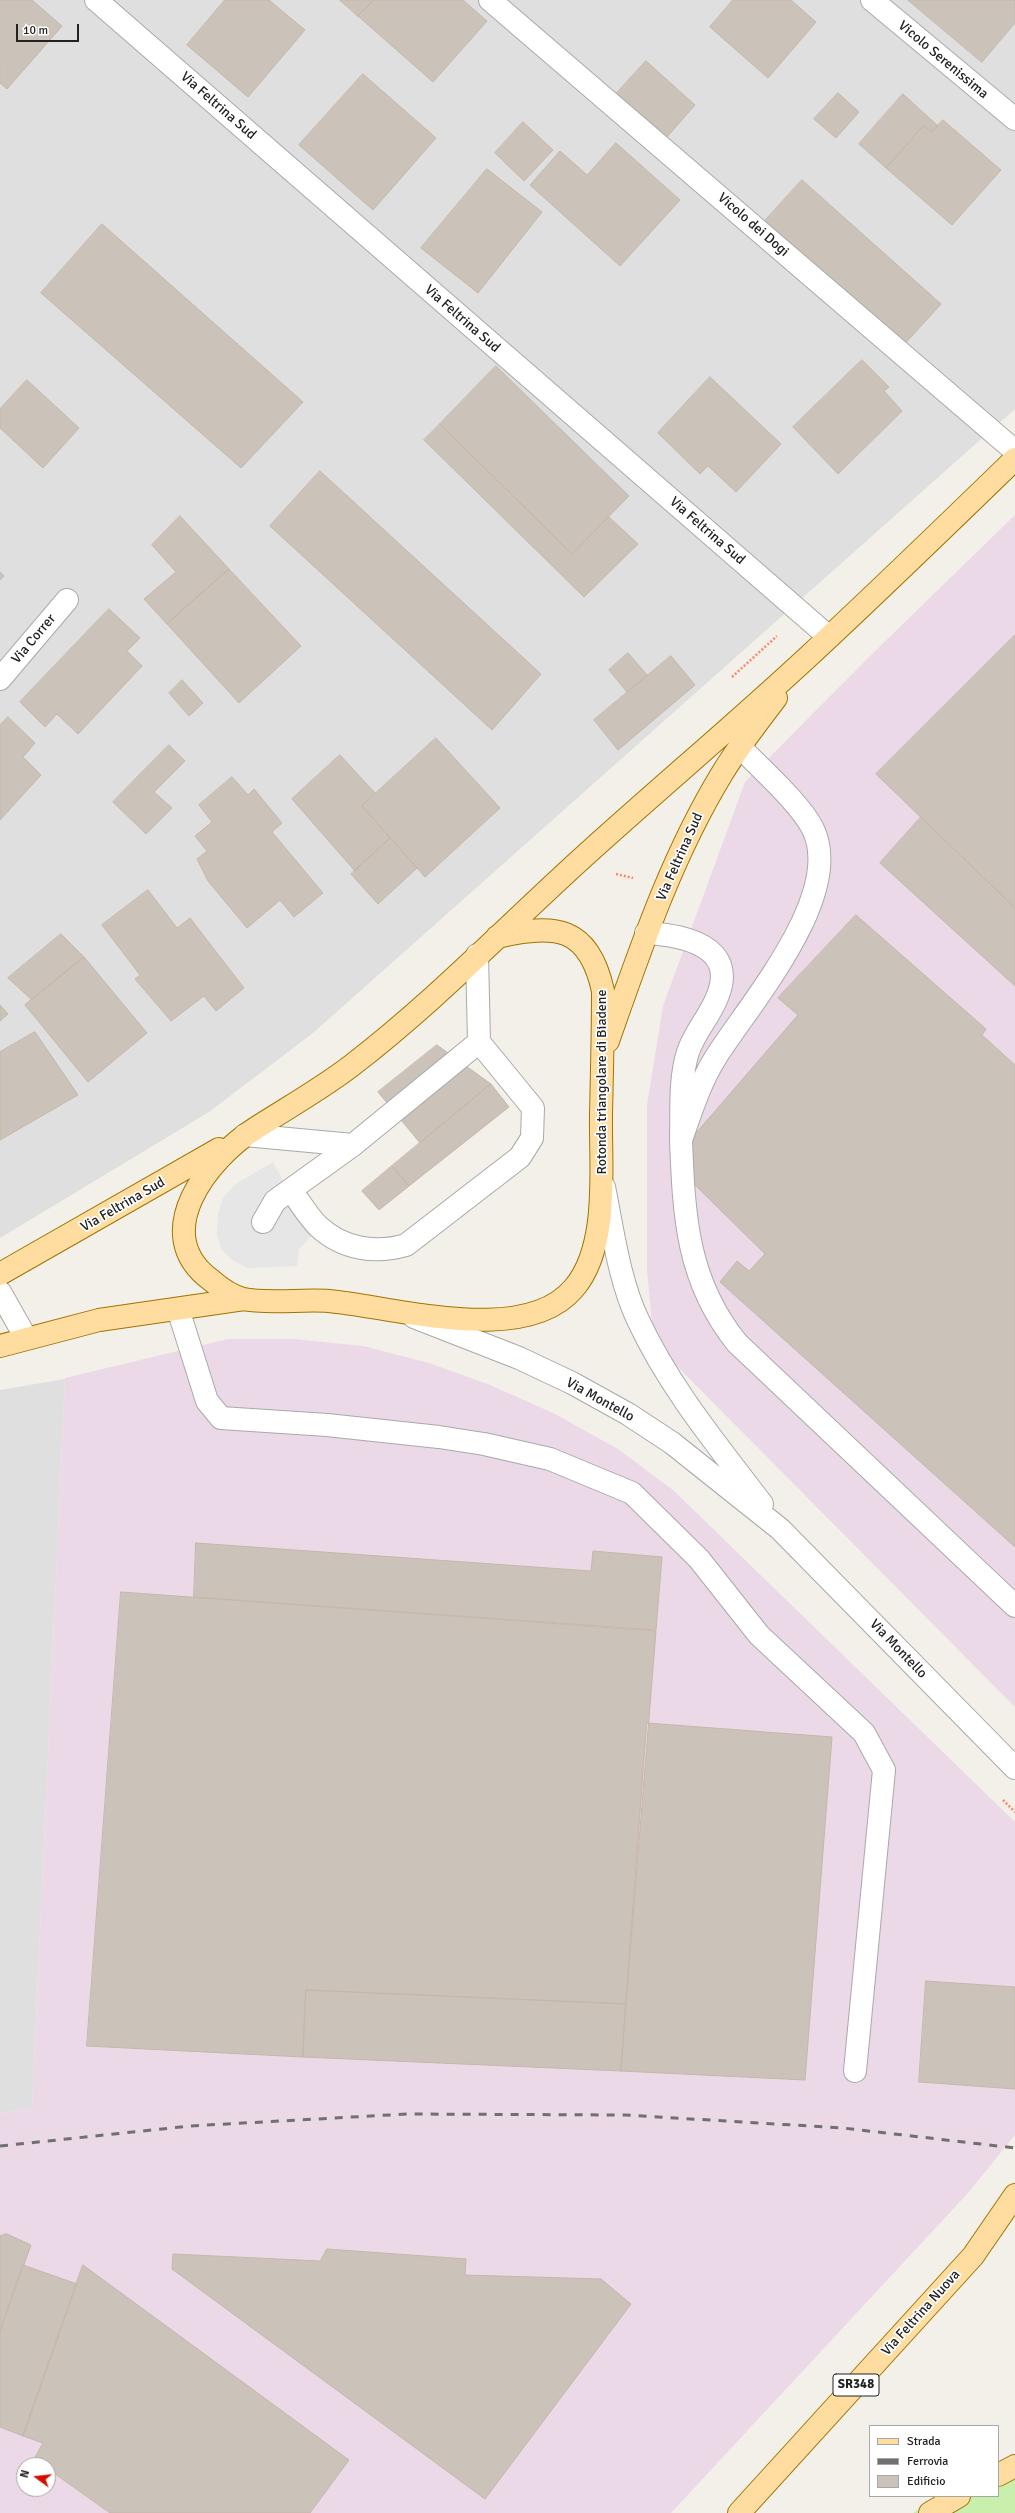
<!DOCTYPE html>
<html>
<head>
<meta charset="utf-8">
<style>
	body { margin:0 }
	#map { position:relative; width:1015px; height:2513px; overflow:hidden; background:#f2f0e8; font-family:Signika,sans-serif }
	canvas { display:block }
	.legend { position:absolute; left:869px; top:2425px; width:130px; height:72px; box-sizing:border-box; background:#fff; border:1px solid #a7a7a7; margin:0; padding:5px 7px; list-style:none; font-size:12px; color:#222 }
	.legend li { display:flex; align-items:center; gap:8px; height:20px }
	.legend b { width:20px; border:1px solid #a7a7a7 }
	.north { position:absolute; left:16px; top:2457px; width:40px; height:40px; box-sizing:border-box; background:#fff; border:1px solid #a7a7a7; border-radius:50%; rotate:285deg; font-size:11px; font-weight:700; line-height:16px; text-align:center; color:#222 }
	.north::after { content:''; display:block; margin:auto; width:14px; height:18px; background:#d30e00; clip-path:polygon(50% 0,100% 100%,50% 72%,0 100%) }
	.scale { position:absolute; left:16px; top:24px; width:63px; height:18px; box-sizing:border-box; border:2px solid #222; border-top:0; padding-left:5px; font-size:12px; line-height:14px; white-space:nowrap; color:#222; -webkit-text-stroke:3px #fff; paint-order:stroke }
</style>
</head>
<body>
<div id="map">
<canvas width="1015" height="2513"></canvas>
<ul class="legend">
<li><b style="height:5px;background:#ffdda0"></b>Strada</li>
<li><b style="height:5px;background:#707070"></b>Ferrovia</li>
<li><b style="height:11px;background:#cbc3ba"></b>Edificio</li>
</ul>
<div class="north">N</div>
<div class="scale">10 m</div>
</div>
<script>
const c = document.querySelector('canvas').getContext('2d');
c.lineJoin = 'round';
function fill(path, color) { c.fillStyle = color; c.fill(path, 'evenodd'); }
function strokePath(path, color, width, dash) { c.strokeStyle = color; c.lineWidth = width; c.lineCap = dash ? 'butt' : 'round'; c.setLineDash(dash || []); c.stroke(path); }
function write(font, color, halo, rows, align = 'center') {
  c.font = font + ' Signika,sans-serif'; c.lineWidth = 3.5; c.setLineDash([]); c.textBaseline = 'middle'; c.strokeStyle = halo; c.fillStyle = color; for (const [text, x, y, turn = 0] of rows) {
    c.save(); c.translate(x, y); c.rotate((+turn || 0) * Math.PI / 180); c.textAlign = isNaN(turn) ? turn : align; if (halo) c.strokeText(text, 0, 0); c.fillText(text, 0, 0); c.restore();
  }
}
const residential = new Path2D(`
	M0 0H1015V409L313 1033 209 1112 0 1238Z
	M65 1379 32 2108 0 2113V1390Z`);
const industrial = new Path2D(`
	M1015 515V1707L654 1343 647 1271V1105L663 1006 745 782 869 657Z
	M228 1339H294L363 1346 429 1363 490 1385 553 1413 618 1449 673 1490 1015 1822V2135L968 2193 671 2513H0V2113L32 2108 65 1378ZM24 2465H48V2489H24Z`);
const grass = new Path2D(`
	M1015 2458V2513H913L940 2496H998V2467Z`);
const parking = new Path2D(`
	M273 1162 312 1235 299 1249 297 1266 248 1268 232 1260 221 1249 217 1234 218 1214 223 1198 234 1185Z`);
const building = new Path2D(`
	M0 0H32L62 26 7 89 0 83Z
	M225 0H269L305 30 248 97 187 45Z
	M340 0H374L358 16Z
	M374 0H463L487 21 433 82 358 16Z
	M733 0H791L816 22 768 78 710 27Z
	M908 0H1015V23L982 62Z
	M646 61 695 105 666 138 616 94Z
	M363 74 436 138 373 210 299 145Z
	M838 93 859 112 836 138 814 119Z
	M903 94 938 126 931 132 924 125 886 168 859 144Z
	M943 120 1001 170 952 225 886 168 924 125 931 132Z
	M523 122 553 150 524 181 495 153Z
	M616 143 680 200 620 266 530 185 560 151 587 175Z
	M487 169 542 212 478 293 421 248Z
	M802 180 941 304 901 348 763 223Z
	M102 224 303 402 241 468 41 293Z
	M862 360 889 387 884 391 902 411 838 474 793 427Z
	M496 366 629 496 572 554 440 424Z
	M710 377 781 444 736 492 708 466 700 474 658 433Z
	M27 380 79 428 43 468 0 428V409Z
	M440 424 572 554 609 517 638 544 584 597 424 440Z
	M320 471 541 674 492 730 270 526Z
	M180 516 229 569 167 624 144 599 176 572 152 545Z
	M229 569 301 646 239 703 167 624Z
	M0 572 4 576 0 580Z
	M109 609 140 638 127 651 142 666 78 734 57 714 45 727 20 702Z
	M1015 635V908L876 774Z
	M628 653 648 676 627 692 609 670Z
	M671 656 695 685 618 750 594 720Z
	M182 680 203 703 189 716 169 693Z
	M8 717 35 743 23 757 41 775 0 820V725Z
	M436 738 500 808 425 877 362 806Z
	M169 745 185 761 154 792 172 808 146 834 113 802Z
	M340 755 375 793 362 806 390 838 355 871 292 799Z
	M232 777 248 795 254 789 282 823 272 832 323 893 294 917 280 900 247 928 208 881 197 859 207 851 195 836 212 822 199 805Z
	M921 817 1015 908V986L880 863Z
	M390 838 417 868 378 904 351 874Z
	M148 890 177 928 190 918 244 988 216 1011 204 996 171 1021 135 979 140 975 102 925Z
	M856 915 986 1029 982 1035 1015 1065V1547L720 1282 737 1261 749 1271 765 1254 692 1182 690 1140 798 1015 778 998Z
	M61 934 84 957 32 1000 8 978Z
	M84 957 147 1033 88 1082 25 1005Z
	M0 1005 8 1014 0 1021Z
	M35 1032 78 1095 0 1140V1052Z
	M437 1045 491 1084 420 1143 378 1092Z
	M491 1084 509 1107 409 1186 392 1166Z
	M392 1166 409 1186 379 1210 362 1191Z
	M196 1543 591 1571 593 1551 662 1557 656 1630 194 1597Z
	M121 1592 656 1631 626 2004 306 1990 303 2057 87 2046Z
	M647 1723 832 1737 805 2080 621 2071Z
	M926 1981 1015 1987V2089L919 2082Z
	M306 1990 626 2004 621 2071 303 2057Z
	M7 2234 31 2245 0 2331V2236Z
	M327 2249 466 2259 465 2275 601 2279 631 2304 485 2499 172 2269 173 2254 320 2261Z
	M23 2265 77 2284 23 2436 0 2427V2331Z
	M83 2265 349 2460 310 2513H110L48 2469V2465H43L34 2459 43 2443 23 2436Z`);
const path = new Path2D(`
	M732 677 777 636
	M616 874 633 878
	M1003 1800 1015 1812`);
const minor = new Path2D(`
	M96 0 829 637
	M490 0 1015 451
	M872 0 1015 119
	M0 679 67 600
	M646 933C683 935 737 946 718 995 711 1015 695 1031 688 1052 679 1080 682 1111 681 1140 691 1112 700 1082 716 1057 750 1003 845 895 813 829 800 803 761 769 740 747
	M245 1135 353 1145 479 1042 477 955
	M681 1140C684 1217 687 1281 737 1343L1015 1606
	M604 1187C613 1231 619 1280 638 1320 669 1387 718 1446 762 1504
	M291 1190C300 1202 308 1217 319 1227 343 1249 375 1254 406 1245L520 1157 532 1138 533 1108 479 1042
	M263 1222 275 1201 353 1145
	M0 1292 26 1338
	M178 1309 207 1401 221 1418 327 1425 439 1437 484 1444 550 1459 632 1493 699 1559 759 1635 864 1733 884 1770 855 2071
	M414 1317 519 1358 572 1383 628 1414 672 1443 780 1529 1015 1768`);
const major = new Path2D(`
	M497 937C555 923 589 926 603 991 603 1032 602 1073 601 1114 600 1165 610 1246 574 1288 525 1347 395 1307 329 1301 303 1299 266 1304 243 1299 232 1296 220 1288 211 1280 148 1234 208 1158 256 1128 287 1108 321 1089 351 1066 436 1001 511 922 590 851 663 785 738 722 810 655 879 591 947 525 1015 459
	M608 1041C640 950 672 855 723 772 738 747 758 722 776 698
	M0 1274 219 1149
	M0 1346 99 1320 244 1299
	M998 2475 1015 2466
	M739 2513 973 2256 1015 2195
	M930 2513 959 2496`);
const rail = new Path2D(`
	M0 2146 190 2126 407 2114 625 2115 843 2128 1015 2148`);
const shields = [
	[856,2385,46]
];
const shieldNames = [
	["SR348",856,2385]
];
const streetNames = [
	["Vicolo Serenissima",943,60,40],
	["Via Feltrina Sud",218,106,41],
	["Vicolo dei Dogi",753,225,41],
	["Via Feltrina Sud",462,319,41],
	["Via Feltrina Sud",707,531,41],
	["Via Correr",34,639,-50],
	["Via Feltrina Sud",680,857,-66],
	["Rotonda triangolare di Biadene",602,1082,-90],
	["Via Feltrina Sud",123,1205,-30],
	["Via Montello",600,1400,29],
	["Via Montello",898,1649,46],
	["Via Feltrina Nuova",921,2313,-48]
];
fill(residential, '#e0dfdf');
fill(industrial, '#ecd9e7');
fill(grass, '#c8efab');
fill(parking, '#e6e6e6');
fill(building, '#cbc3ba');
strokePath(building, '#c6b7a9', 1);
strokePath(minor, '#a9a9a9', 24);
strokePath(major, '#9f7500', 24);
strokePath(path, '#ff856c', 2.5, [2, 2]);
strokePath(minor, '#fff', 22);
strokePath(major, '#ffdda0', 22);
strokePath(rail, '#707070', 3, [8, 8]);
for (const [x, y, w] of shields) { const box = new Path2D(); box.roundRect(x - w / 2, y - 11, w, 22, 3); c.fillStyle = '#fff'; c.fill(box); strokePath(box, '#222', 1); }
write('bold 13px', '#222', null, shieldNames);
write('14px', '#222', '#fff', streetNames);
</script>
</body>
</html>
